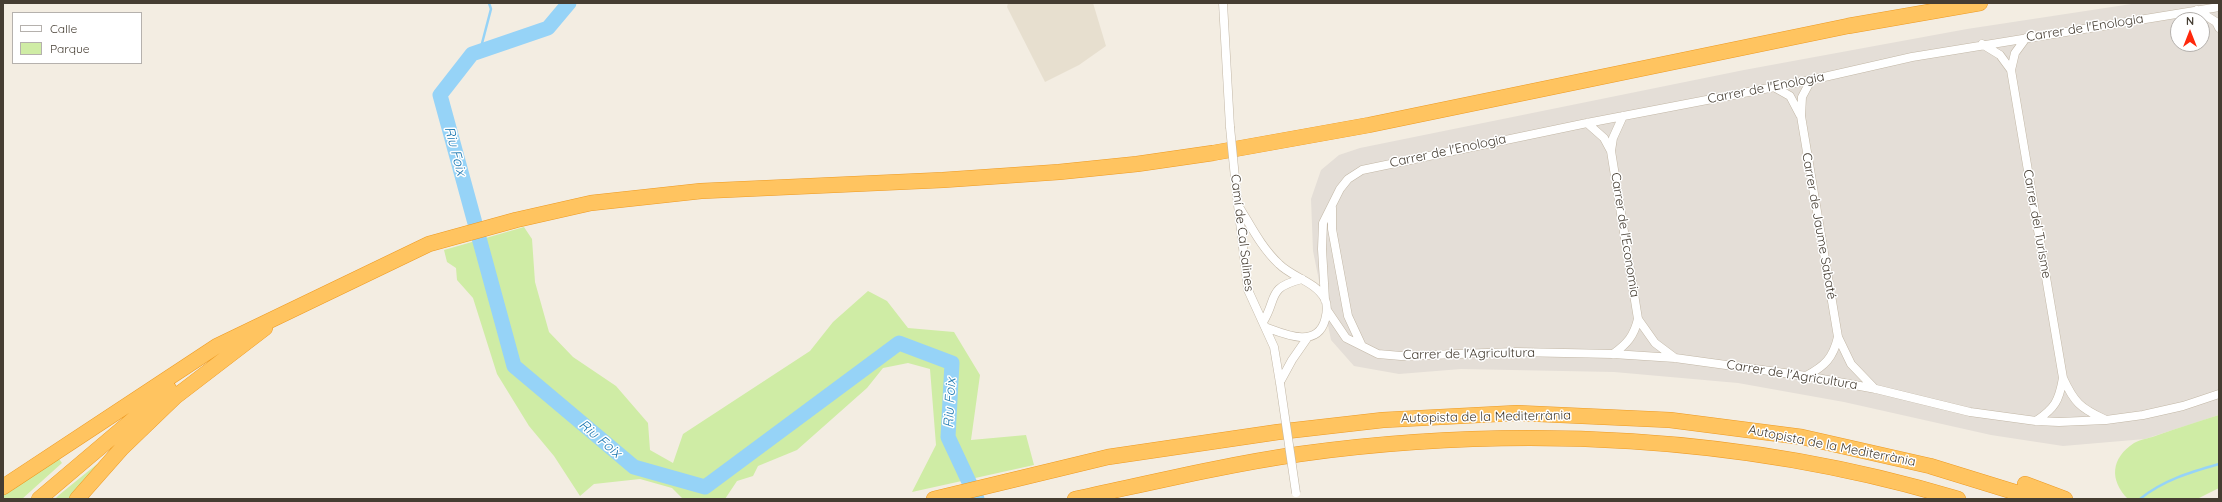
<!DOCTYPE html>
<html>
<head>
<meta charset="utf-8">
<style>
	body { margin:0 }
	#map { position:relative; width:2222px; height:502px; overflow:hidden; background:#f3ede2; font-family:Quicksand,sans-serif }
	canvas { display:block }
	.frame { position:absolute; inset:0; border:4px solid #453d32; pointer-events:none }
	.legend { position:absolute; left:12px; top:12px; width:130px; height:52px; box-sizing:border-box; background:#fff; border:1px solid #b5b1ad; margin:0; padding:5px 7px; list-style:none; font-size:12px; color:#453d32 }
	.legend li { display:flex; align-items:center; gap:8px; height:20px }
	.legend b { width:20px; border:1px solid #b5b1ad }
	.north { position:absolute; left:2170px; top:12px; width:40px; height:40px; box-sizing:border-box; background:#fff; border:1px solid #b5b1ad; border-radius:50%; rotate:0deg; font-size:11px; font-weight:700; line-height:16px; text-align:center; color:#453d32 }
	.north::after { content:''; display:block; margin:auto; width:14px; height:18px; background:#ff280c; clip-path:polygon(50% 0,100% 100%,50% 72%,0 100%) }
</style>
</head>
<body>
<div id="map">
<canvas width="2222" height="502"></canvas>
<div class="frame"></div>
<ul class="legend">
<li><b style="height:5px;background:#fff"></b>Calle</li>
<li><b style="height:11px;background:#cfeca5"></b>Parque</li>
</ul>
<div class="north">N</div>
</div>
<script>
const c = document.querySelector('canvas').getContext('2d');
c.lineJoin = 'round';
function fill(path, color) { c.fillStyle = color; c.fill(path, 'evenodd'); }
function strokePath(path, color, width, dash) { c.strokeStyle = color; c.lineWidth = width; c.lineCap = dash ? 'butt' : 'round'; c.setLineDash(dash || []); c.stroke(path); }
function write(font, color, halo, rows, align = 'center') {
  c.font = font + ' Quicksand,sans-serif'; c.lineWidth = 3; c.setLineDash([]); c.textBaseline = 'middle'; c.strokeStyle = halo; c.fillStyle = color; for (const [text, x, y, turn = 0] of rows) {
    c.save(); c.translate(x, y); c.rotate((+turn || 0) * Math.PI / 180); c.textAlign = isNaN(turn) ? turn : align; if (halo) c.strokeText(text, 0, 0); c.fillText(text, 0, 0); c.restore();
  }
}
const residential = new Path2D(`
	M1008 3H1093L1106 46 1079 65 1045 82 1007 7Z`);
const industrial = new Path2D(`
	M2138 3H2219V415L2145 439 2063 446 1991 435 1844 402 1738 383 1614 372 1461 369 1399 374 1354 366 1331 340 1313 251 1311 199 1321 170 1339 155 1360 148 1744 70 1967 29ZM2178 20H2202V44H2178Z`);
const green = new Path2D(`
	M524 227 532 239 535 282 549 332 573 357 616 386 648 423 650 450 673 463 683 434 810 351 833 322 868 291 887 301 908 328 954 332 980 375 971 440 1026 435 1034 465 912 492 936 445 930 369 908 363 883 368 867 388 797 450 758 466 753 476 737 481 725 499H683L672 488 640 479 594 484 580 496 554 456 529 426 497 374 473 298 457 280 456 268 447 262 444 250Z
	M2219 415V488L2197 499H2128C2109 480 2111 458 2134 443 2141 439 2151 438 2158 435 2178 428 2199 421 2219 415Z
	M57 456 62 463 22 499H3V492Z
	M97 464 71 499H55L59 495Z`);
const stream = new Path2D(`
	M480 51 491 9 489 3
	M2140 499C2163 480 2191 472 2219 464`);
const river = new Path2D(`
	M569 3 548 28 472 54 440 95 514 366 634 467 705 487 899 343 952 363 948 437 977 499`);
const street = new Path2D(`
	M1223 3 1230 127
	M2197 10 2216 22 2219 28
	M2026 38 2015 53 2011 70 2063 378C2074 402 2080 408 2104 419
	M1982 44 2000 55 2011 70
	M1811 80 1802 97 1801 116 1838 337 1851 364 1875 389
	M1774 87 1790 96 1800 115
	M1623 116 1613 138 1611 151 1638 319 1655 343 1675 358
	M1587 123 1604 138 1611 151
	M1236 188 1248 290 1274 347 1280 383
	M1238 205C1251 226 1261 247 1279 264 1293 278 1315 281 1325 299 1328 306 1327 313 1325 320 1317 349 1284 334 1265 327
	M1332 208V229L1348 316 1361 344
	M1325 300 1322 249 1323 223 1340 189 1348 179 1362 170 1587 123 1811 80 1912 57 2219 7
	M1327 310 1346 338 1378 354 1401 356 1516 352 1613 354 1675 358 1806 376 1876 389 1970 412 2036 421 2059 422 2106 420 2143 415 2183 406 2219 394
	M1263 322C1278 298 1266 288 1302 279
	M1613 354C1627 344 1634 336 1638 319
	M1806 376C1825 366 1833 358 1838 337
	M1280 382 1292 360 1308 337
	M2036 421C2055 408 2059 401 2063 378`);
const highway = new Path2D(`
	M2025 484 2065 499
	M3 487 217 346 429 244 516 220 591 203 701 191 943 180 1059 172 1137 164 1213 153 1369 125 1848 26 1980 3
	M39 499 169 389
	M77 499 122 448 175 397 265 328
	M934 499 1108 457 1278 432 1383 420 1517 413 1670 420 1802 437 1930 466 2037 499
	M1075 499C1150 483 1224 465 1300 454 1518 424 1746 435 1958 499`);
const streetBridge = new Path2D(`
	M1230 127 1236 188
	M1280 383 1296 493`);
const streetNames = [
	["Carrer de l'Enologia",2085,28,-9],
	["Carrer de l'Enologia",1766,88,-11],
	["Carrer de l'Enologia",1448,151,-12],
	["Carrer del Turisme",2037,224,80],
	["Carrer de Jaume Sabaté",1819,226,80],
	["Camí de Cal Salines",1242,233,83],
	["Carrer de l'Economia",1625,235,81],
	["Carrer de l'Agricultura",1469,354,-1],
	["Carrer de l'Agricultura",1792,375,9],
	["Autopista de la Mediterrània",1486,417,-1],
	["Autopista de la Mediterrània",1832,446,11]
];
const waterNames = [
	["Riu Foix",455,151,75],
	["Riu Foix",950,403,-87],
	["Riu Foix",600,439,40]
];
fill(residential, '#e7dfcf');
fill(industrial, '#e4ded7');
fill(green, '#cfeca5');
strokePath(stream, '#96d3f7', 2.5);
strokePath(river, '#96d3f7', 15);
strokePath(street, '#c2b7a6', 9);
strokePath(highway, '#ed9a22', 16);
strokePath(street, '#fff', 8);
strokePath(highway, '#ffc460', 15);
strokePath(streetBridge, '#c2b7a6', 9, []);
strokePath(streetBridge, '#fff', 8);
write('13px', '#453d32', '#fff', streetNames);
write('italic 14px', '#207ab2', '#fff', waterNames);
</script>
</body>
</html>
